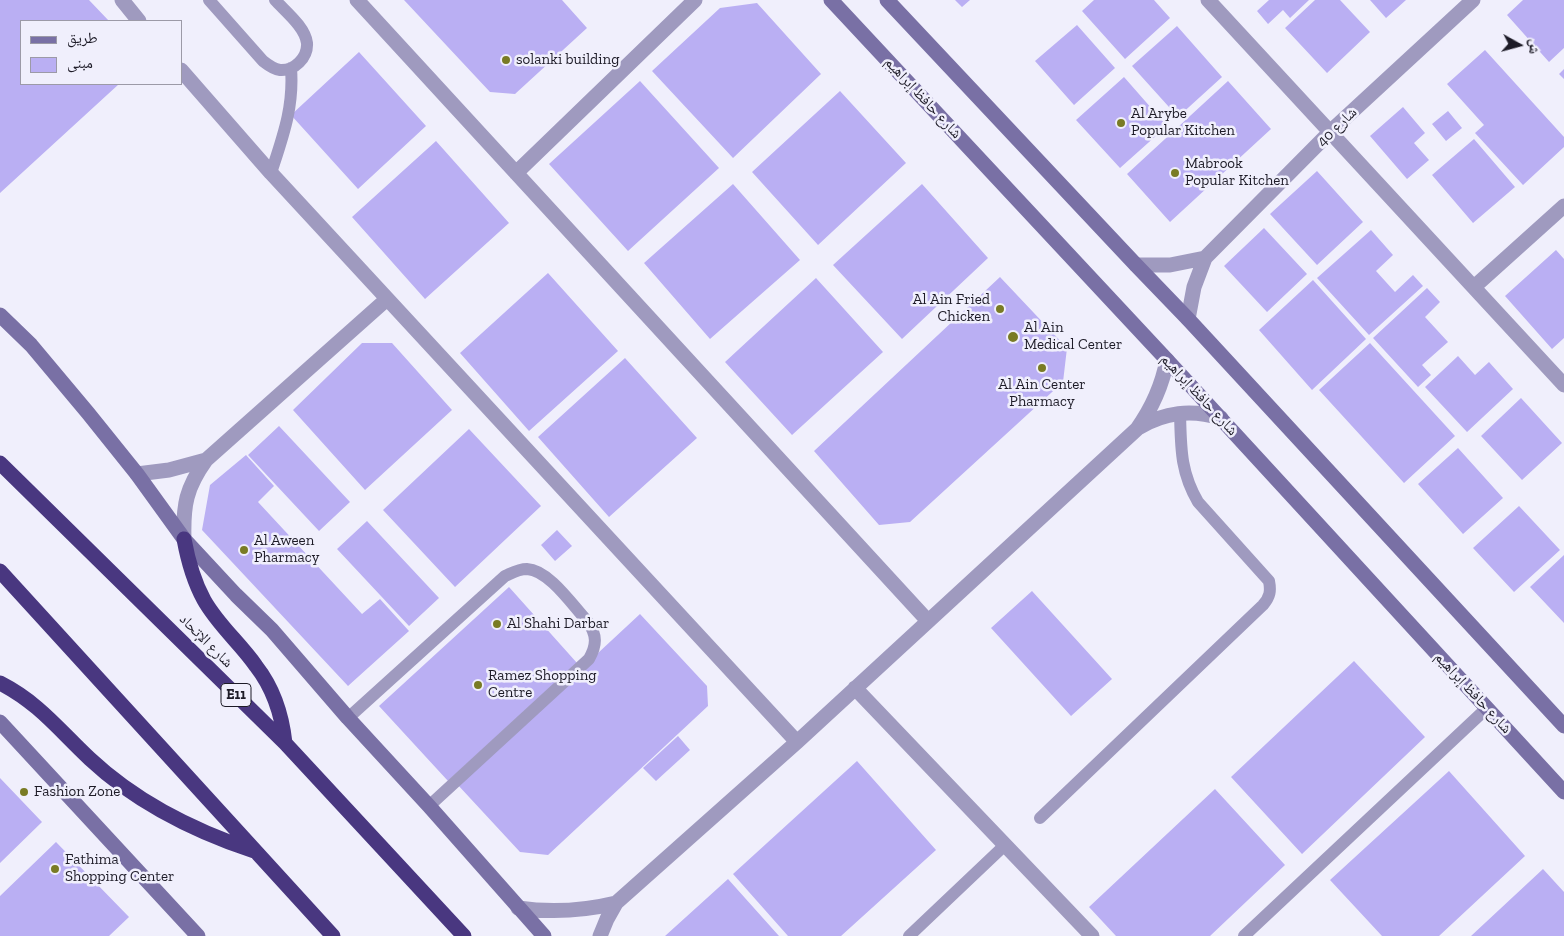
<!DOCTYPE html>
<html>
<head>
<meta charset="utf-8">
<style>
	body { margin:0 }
	#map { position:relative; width:1564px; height:936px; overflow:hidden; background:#f0effc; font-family:"Zilla Slab","Noto Naskh Arabic",serif }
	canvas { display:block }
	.legend { position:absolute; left:20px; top:20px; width:162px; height:65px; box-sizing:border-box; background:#f0effc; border:1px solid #9c9aa7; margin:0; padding:6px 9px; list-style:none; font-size:15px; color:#1d1b27 }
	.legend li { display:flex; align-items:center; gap:10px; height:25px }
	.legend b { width:25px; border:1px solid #9c9aa7 }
	.north { position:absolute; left:1494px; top:20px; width:50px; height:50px; -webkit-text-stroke:4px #f0effc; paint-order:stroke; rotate:97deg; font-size:14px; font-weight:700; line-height:20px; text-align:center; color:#1d1b27 }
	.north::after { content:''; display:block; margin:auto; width:18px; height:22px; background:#1d1b27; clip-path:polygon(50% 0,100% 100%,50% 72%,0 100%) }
</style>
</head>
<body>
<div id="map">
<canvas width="1564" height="936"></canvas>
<ul class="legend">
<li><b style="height:6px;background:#7970a5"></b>طريق</li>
<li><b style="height:14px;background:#baaff3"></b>مبنى</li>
</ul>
<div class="north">ش</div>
</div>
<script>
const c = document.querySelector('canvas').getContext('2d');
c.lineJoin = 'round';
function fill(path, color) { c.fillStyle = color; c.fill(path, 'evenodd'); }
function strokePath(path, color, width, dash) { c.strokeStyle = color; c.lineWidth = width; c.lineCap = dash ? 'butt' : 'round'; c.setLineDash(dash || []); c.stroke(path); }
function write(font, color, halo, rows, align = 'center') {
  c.font = font + ' "Zilla Slab","Noto Naskh Arabic",serif'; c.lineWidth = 5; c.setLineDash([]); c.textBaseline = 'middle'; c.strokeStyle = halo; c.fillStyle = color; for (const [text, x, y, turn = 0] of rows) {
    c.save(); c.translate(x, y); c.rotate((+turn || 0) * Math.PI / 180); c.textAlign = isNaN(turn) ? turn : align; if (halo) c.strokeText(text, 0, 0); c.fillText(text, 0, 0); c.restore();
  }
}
const building = new Path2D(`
	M0 0H89L109 21H21V84H119L0 193Z
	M404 0H562L587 28 515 94 490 92Z
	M955 0H970L962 7Z
	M1094 0H1154L1170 18 1125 59 1082 11Z
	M1269 0H1309L1290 18 1283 10 1268 24 1257 11Z
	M1315 0H1340L1370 32 1327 73 1285 28Z
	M1370 0H1406L1386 18Z
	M1523 0H1564V48L1549 62 1507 15Z
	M757 3 821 74 733 158 652 71 720 8Z
	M1077 25 1115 68 1074 105 1035 61Z
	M1177 26 1222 77 1178 117 1132 66Z
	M1485 50 1564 137V147L1523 185 1475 133 1484 125 1447 84Z
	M359 52 426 126 358 189 291 115Z
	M1564 69V79L1559 74Z
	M1124 77 1167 126 1120 168 1076 120Z
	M640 81 719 168 628 251 549 164Z
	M1228 81 1271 129 1170 222 1127 174Z
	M840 91 906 163 818 245 752 172Z
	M1403 107 1425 133 1414 143 1429 160 1407 179 1370 136Z
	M1448 111 1462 128 1446 141 1432 124Z
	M1474 139 1515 187 1473 223 1432 175Z
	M436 141 509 223 425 299 352 217Z
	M1317 171 1363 222 1317 265 1270 214Z
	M733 184 800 260 710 339 644 263Z
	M922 184 988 258 902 339 833 265Z
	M1264 228 1307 274 1267 312 1224 266Z
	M1371 230 1393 255 1376 271 1395 292 1413 275 1423 286 1369 335 1317 278Z
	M1556 250 1564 259V338L1552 349 1505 296Z
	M548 273 618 351 529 431 460 353Z
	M1000 277 1067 348 1063 382 910 522 879 525 814 451Z
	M816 278 883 352 792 435 725 362Z
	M1313 280 1366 339 1312 390 1259 330Z
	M1427 288 1440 302 1425 317 1448 342 1422 365 1431 375 1418 387 1373 338Z
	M362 343H392L452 410 365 490 293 410Z
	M1370 343 1455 436 1404 483 1319 390Z
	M1458 356 1475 375 1489 362 1513 389 1467 432 1425 387Z
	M625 358 697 438 609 517 538 437Z
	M1521 398 1562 443 1522 480 1481 436Z
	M279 426 350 502 319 531 248 455Z
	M469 429 541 506 455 587 383 510Z
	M1458 448 1503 498 1463 534 1418 484Z
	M246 455 274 486 258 502 362 614 380 599 409 631 348 686 202 530 210 485Z
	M1519 506 1560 550 1514 592 1473 548Z
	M367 521 439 598 409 626 337 549Z
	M557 530 572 546 555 561 541 545Z
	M1564 555V623L1530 587Z
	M509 587 577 663 448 781 379 706Z
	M1032 591 1112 679 1071 716 991 628Z
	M640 614 707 686 708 706 548 855 520 852 457 784Z
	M1354 661 1425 737 1302 854 1231 777Z
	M678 736 690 750 656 781 643 768Z
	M857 761 936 850 841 936H788L733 874Z
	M1449 771 1525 856 1439 936H1382L1330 880Z
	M0 778 42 822 0 863Z
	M1215 789 1285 865 1210 936H1116L1089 907Z
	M56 842 129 917 109 936H0V896Z
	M1543 869 1564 892V936H1471Z
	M728 879 779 936H665Z`);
const lane = new Path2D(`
	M209 0 263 61C268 65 273 69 280 70 294 71 308 58 307 43 305 27 286 12 275 0
	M271 173C283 136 294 107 291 68
	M348 718 505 576C512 573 518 569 527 569 549 570 573 606 588 622 597 635 597 645 589 659L429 806
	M1040 818 1263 605C1270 597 1271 591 1269 581L1198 502C1180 471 1181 447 1180 413
	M909 936 1005 845
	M1244 936 1487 708`);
const street = new Path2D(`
	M122 0 139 21
	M357 0 928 621
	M1208 0 1564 385
	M181 70 271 173 797 742
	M516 173 695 0
	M1136 265H1170L1205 258
	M1474 287 1564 206
	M1188 319 1194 287 1205 258 1331 131 1473 0
	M1138 428C1165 412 1191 409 1221 418
	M137 474 169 470 206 460
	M184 539C183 505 186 488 206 460L387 299
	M855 688 1092 936
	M518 908C552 913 583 911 616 903
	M600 936 607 919 616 903 797 742 1137 429C1152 408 1162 386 1167 360`);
const secondary = new Path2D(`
	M831 0 1167 360 1564 792
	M887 0 1136 265 1188 319 1564 726
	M0 315 31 345 88 413 137 474 184 539 236 595 272 630 348 718 429 806 544 936
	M0 722 198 936`);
const highway = new Path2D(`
	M0 463 285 743 464 936
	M184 539C188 561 193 580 204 600 218 625 240 643 256 666 274 689 282 715 285 743
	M0 571 333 936
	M0 683C39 703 59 730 90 759 137 803 194 831 254 851`);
const markers = [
	[506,60,5,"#797b24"],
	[1121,123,5,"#797b24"],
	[1175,173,5,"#797b24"],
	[1000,309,5,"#797b24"],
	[1013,337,6,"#797b24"],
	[1042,368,5,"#797b24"],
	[244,550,5,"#797b24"],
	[497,624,5,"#797b24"],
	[478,685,5,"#797b24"],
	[24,792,5,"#797b24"],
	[55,869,5,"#797b24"]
];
const shields = [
	[236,695,30]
];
const shieldNames = [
	["E11",236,695]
];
const poiNames = [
	["solanki building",516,60],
	["Al Arybe",1131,114],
	["Popular Kitchen",1131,131],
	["Mabrook",1185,164],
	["Popular Kitchen",1185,181],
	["Al Ain Fried",990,300,"right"],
	["Chicken",990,317,"right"],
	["Al Ain",1024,328],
	["Medical Center",1024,345],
	["Al Ain Center",1042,385,"center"],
	["Pharmacy",1042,402,"center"],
	["Al Aween",254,541],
	["Pharmacy",254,558],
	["Al Shahi Darbar",507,624],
	["Ramez Shopping",488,676],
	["Centre",488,693],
	["Fashion Zone",34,792],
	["Fathima",65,860],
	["Shopping Center",65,877]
];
const streetNames = [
	["شارع حافظ إبراهيم",923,98,47],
	["شارع 40",1337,127,-44],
	["شارع حافظ إبراهيم",1199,395,47],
	["شارع الإتحاد",206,641,45],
	["شارع حافظ إبراهيم",1473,693,47]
];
fill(building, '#baaff3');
strokePath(lane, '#9f9abf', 12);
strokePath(street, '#9f9abf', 15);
strokePath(secondary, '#7970a5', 15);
strokePath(highway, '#493780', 15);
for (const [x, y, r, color] of markers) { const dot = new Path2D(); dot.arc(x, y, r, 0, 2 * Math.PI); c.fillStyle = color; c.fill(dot); strokePath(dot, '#f0effc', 2); }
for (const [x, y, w] of shields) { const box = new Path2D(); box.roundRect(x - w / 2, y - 11.5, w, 23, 4); c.fillStyle = '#f0effc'; c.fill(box); strokePath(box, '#1d1b27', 1); }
write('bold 14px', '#1d1b27', null, shieldNames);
write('15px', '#1d1b27', '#f0effc', poiNames, 'left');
write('15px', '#1d1b27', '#f0effc', streetNames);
</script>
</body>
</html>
